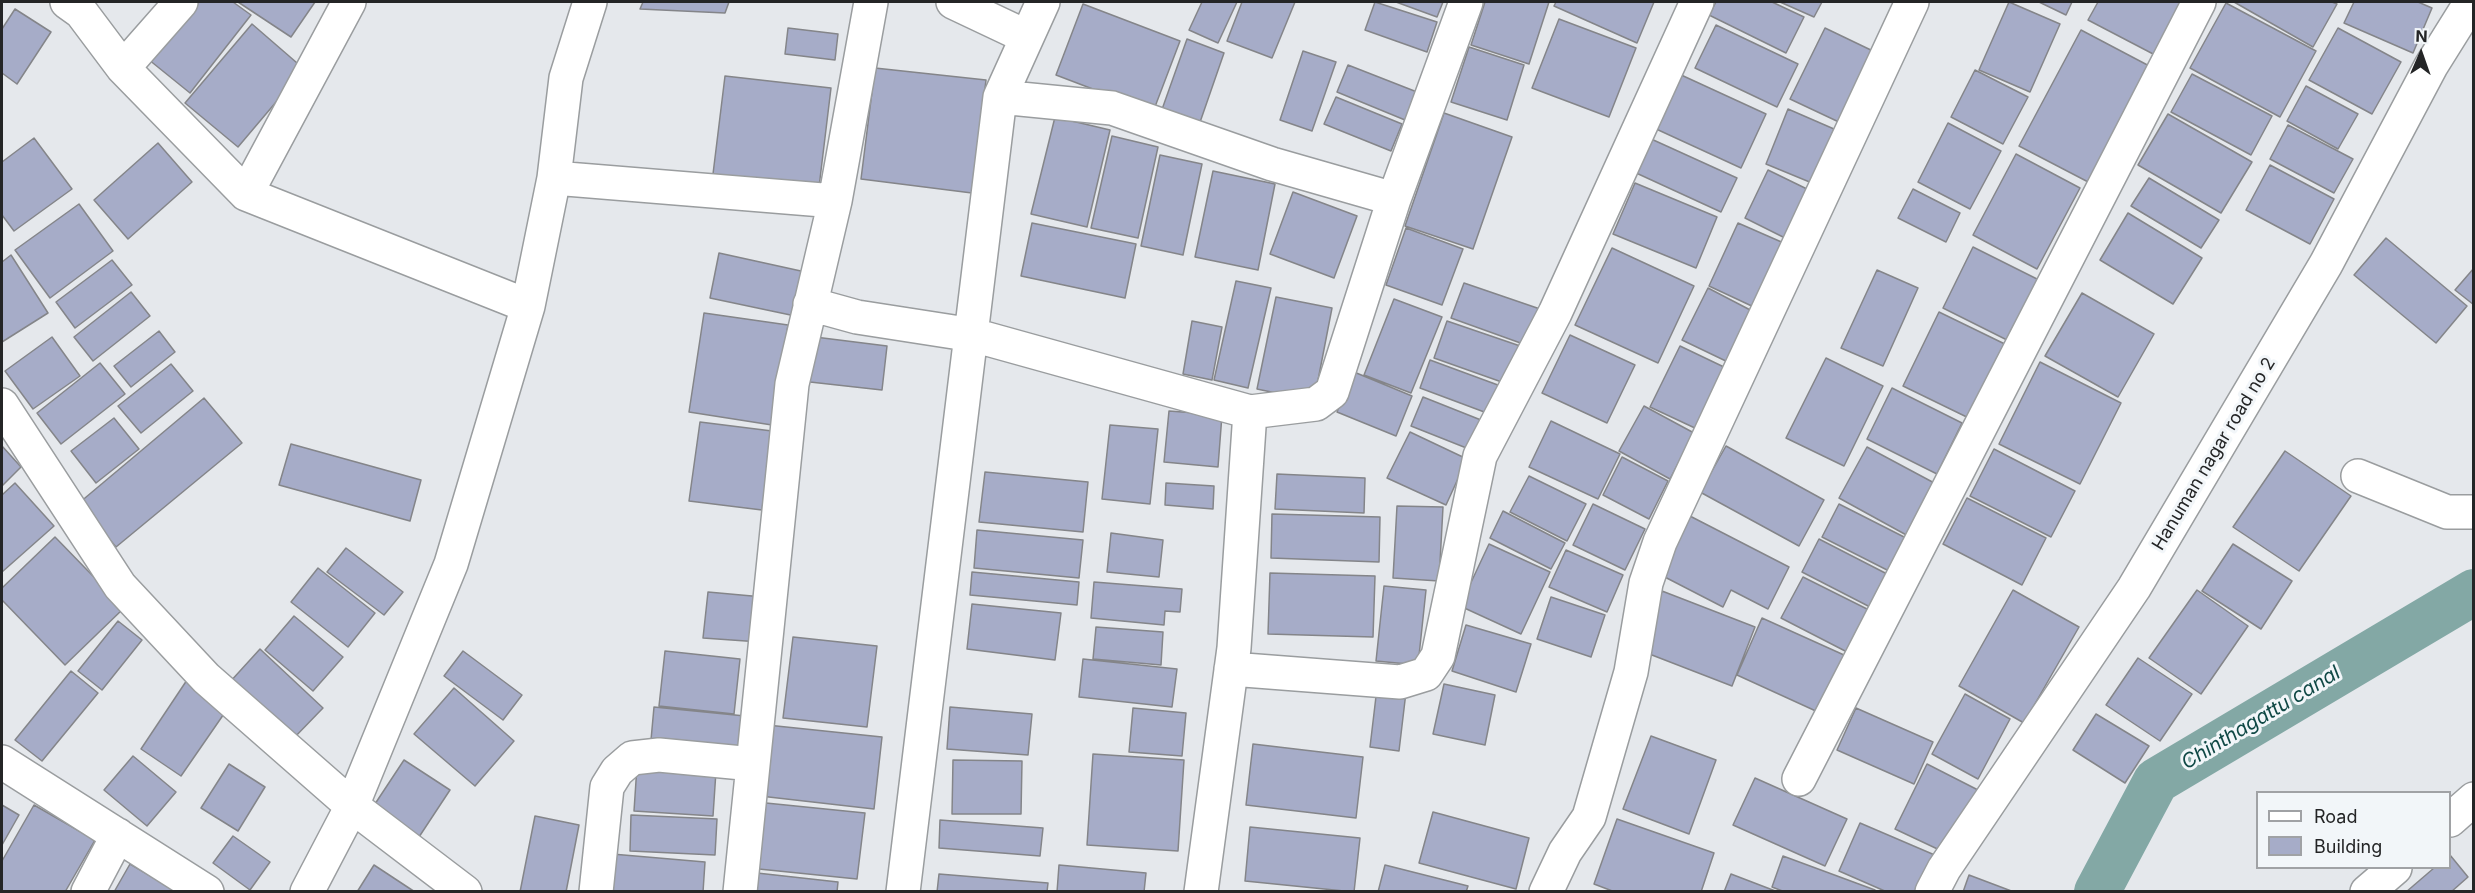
<!DOCTYPE html>
<html>
<head>
<meta charset="utf-8">
<style>
	body { margin:0 }
	#map { position:relative; width:2475px; height:893px; overflow:hidden; background:#e5e8ec; font-family:Inter,sans-serif }
	canvas { display:block }
	.frame { position:absolute; inset:0; border:3px solid #242526; pointer-events:none }
	.legend { position:absolute; left:2256px; top:791px; width:195px; height:78px; box-sizing:border-box; background:#f2f6f9; border:2px solid #a0a2a5; margin:0; padding:8px 10px; list-style:none; font-size:18px; color:#242526 }
	.legend li { display:flex; align-items:center; gap:12px; height:30px }
	.legend b { width:30px; border:2px solid #a0a2a5 }
	.north { position:absolute; left:2391px; top:24px; width:60px; height:60px; -webkit-text-stroke:4px #f2f6f9; paint-order:stroke; rotate:2deg; font-size:16px; font-weight:700; line-height:24px; text-align:center; color:#242526 }
	.north::after { content:''; display:block; margin:auto; width:21px; height:27px; background:#242526; clip-path:polygon(50% 0,100% 100%,50% 72%,0 100%) }
</style>
</head>
<body>
<div id="map">
<canvas width="2475" height="893"></canvas>
<div class="frame"></div>
<ul class="legend">
<li><b style="height:8px;background:#fff"></b>Road</li>
<li><b style="height:16px;background:#a6acc8"></b>Building</li>
</ul>
<div class="north">N</div>
</div>
<script>
const c = document.querySelector('canvas').getContext('2d');
c.lineJoin = 'round';
function strokePath(path, color, width, dash) { c.strokeStyle = color; c.lineWidth = width; c.lineCap = dash ? 'butt' : 'round'; c.setLineDash(dash || []); c.stroke(path); }
function fill(path, color) { c.fillStyle = color; c.fill(path, 'evenodd'); }
function write(font, color, halo, rows, align = 'center') {
  c.font = font + ' Inter,sans-serif'; c.lineWidth = 6; c.setLineDash([]); c.textBaseline = 'middle'; c.strokeStyle = halo; c.fillStyle = color; for (const [text, x, y, turn = 0] of rows) {
    c.save(); c.translate(x, y); c.rotate((+turn || 0) * Math.PI / 180); c.textAlign = isNaN(turn) ? turn : align; if (halo) c.strokeText(text, 0, 0); c.fillText(text, 0, 0); c.restore();
  }
}
const canal = new Path2D(`
	M2097 892 2156 781 2474 592`);
const building = new Path2D(`
	M186 2H233L251 15 190 93 143 55Z
	M238 2H315L291 37Z
	M643 2H729L725 13 640 9Z
	M1202 2H1237L1218 43 1189 30Z
	M1242 2H1295L1272 58 1227 41Z
	M1375 2 1437 22 1427 52 1365 30Z
	M1396 2H1443L1437 17Z
	M1485 2H1549L1529 64 1471 45Z
	M1556 2H1654L1637 43 1554 6Z
	M1716 2H1772L1804 17 1786 53 1709 15Z
	M1780 2H1822L1814 17Z
	M2009 2 2060 24 2030 92 1979 70Z
	M2039 2H2072L2066 15Z
	M2098 2H2185L2157 56 2088 20Z
	M2234 2H2332L2337 4 2313 47Z
	M2354 2H2418L2432 8 2413 53 2344 23Z
	M2226 3 2316 51 2280 117 2190 68Z
	M1083 4 1180 41 1153 112 1056 75Z
	M15 9 51 32 17 84 2 73V29Z
	M1559 19 1636 48 1609 117 1532 88Z
	M252 24 304 69 238 147 185 103Z
	M1716 25 1798 64 1777 107 1695 68Z
	M788 28 838 34 835 60 785 54Z
	M1825 28 1875 52 1841 123 1790 99Z
	M2338 28 2401 62 2372 114 2309 80Z
	M2081 30 2155 69 2094 185 2019 146Z
	M1187 39 1224 53 1198 128 1160 115Z
	M1469 47 1524 65 1507 120 1451 102Z
	M1303 51 1336 62 1312 131 1280 120Z
	M1348 65 1417 92 1405 120 1337 92Z
	M875 68 986 80 972 193 861 179Z
	M1975 70 2028 97 2003 144 1951 117Z
	M1679 74 1766 114 1741 168 1654 128Z
	M2192 74 2272 116 2251 155 2171 112Z
	M725 76 831 88 819 187 713 174Z
	M2306 86 2358 114 2338 149 2287 121Z
	M1336 97 1402 124 1391 151 1324 124Z
	M1788 109 1834 129 1812 183 1766 164Z
	M1444 113 1512 137 1473 249 1405 226Z
	M2168 114 2252 162 2221 213 2138 165Z
	M1055 117 1110 130 1087 227 1031 214Z
	M1948 123 2001 151 1970 209 1918 182Z
	M2288 125 2353 159 2334 193 2270 159Z
	M1112 136 1158 147 1138 238 1091 228Z
	M34 138 72 189 14 231 2 215V162Z
	M1649 138 1737 178 1721 212 1634 172Z
	M158 143 192 182 128 239 94 200Z
	M2016 154 2080 188 2037 269 1973 235Z
	M1160 155 1202 164 1183 255 1141 246Z
	M2270 165 2334 199 2310 244 2246 210Z
	M1768 170 1809 190 1785 238 1745 218Z
	M1213 171 1275 184 1258 270 1195 257Z
	M2149 178 2219 220 2201 248 2131 206Z
	M1635 183 1717 217 1696 268 1613 234Z
	M1913 189 1960 213 1946 242 1898 218Z
	M1293 192 1357 216 1334 278 1270 254Z
	M79 204 113 251 50 298 15 250Z
	M2128 213 2202 258 2173 304 2100 260Z
	M1032 223 1136 244 1125 298 1021 276Z
	M1738 223 1786 244 1756 308 1709 286Z
	M1406 228 1463 249 1442 305 1386 285Z
	M2386 238 2467 306 2436 343 2354 275Z
	M1973 247 2045 283 2015 344 1943 308Z
	M1612 248 1694 286 1658 363 1575 325Z
	M719 253 810 273 800 317 710 298Z
	M11 255 48 313 2 342V262Z
	M112 260 132 285 75 328 56 302Z
	M2474 268V305L2455 290Z
	M1877 270 1918 288 1883 366 1841 348Z
	M1236 281 1271 288 1248 388 1214 380Z
	M1464 283 1540 309 1526 345 1451 318Z
	M1708 288 1756 313 1730 363 1682 340Z
	M131 292 150 316 93 361 74 337Z
	M2082 293 2154 334 2118 397 2045 356Z
	M1276 297 1332 308 1314 401 1257 389Z
	M1394 299 1442 317 1411 393 1364 375Z
	M1939 312 2013 348 1977 422 1903 386Z
	M704 313 788 325 772 425 689 412Z
	M1192 321 1222 327 1212 380 1183 374Z
	M1447 321 1526 348 1513 386 1434 358Z
	M159 331 175 352 131 387 114 366Z
	M1570 335 1635 365 1607 423 1542 393Z
	M52 337 80 376 33 409 5 371Z
	M815 337 887 346 882 390 810 382Z
	M1680 346 1726 368 1697 429 1650 407Z
	M1826 358 1883 386 1844 466 1786 438Z
	M1430 360 1506 388 1495 416 1420 388Z
	M2040 362 2121 403 2080 484 1999 444Z
	M100 363 125 394 61 444 37 413Z
	M171 364 193 391 141 433 118 406Z
	M1354 372 1412 396 1396 436 1337 412Z
	M1892 388 1962 423 1937 474 1867 439Z
	M1423 397 1491 424 1479 453 1411 426Z
	M204 398 242 443 116 547 79 503Z
	M1644 406 1694 433 1670 479 1619 451Z
	M1169 411 1222 415 1218 467 1164 462Z
	M114 418 139 449 96 483 71 451Z
	M1551 421 1620 454 1598 499 1529 467Z
	M700 422 772 431 762 510 689 501Z
	M1110 425 1158 429 1150 504 1102 499Z
	M1410 432 1467 459 1446 505 1387 478Z
	M291 444 421 480 410 521 279 485Z
	M2 446 21 467 2 486Z
	M1726 446 1824 500 1799 546 1700 492Z
	M1867 447 1938 485 1910 537 1839 498Z
	M1994 449 2075 491 2051 537 1970 496Z
	M2285 451 2351 496 2299 571 2233 527Z
	M1622 457 1668 481 1649 519 1603 495Z
	M985 472 1088 482 1083 532 979 522Z
	M1277 474 1365 478 1364 513 1275 509Z
	M1529 476 1586 504 1567 541 1510 512Z
	M15 483 54 526 2 572V495Z
	M1166 483 1214 486 1213 509 1165 505Z
	M1967 498 2046 538 2022 585 1943 544Z
	M1593 504 1645 529 1625 570 1573 545Z
	M1839 504 1908 539 1891 572 1822 537Z
	M1397 506 1443 507 1439 581 1393 578Z
	M1503 511 1565 543 1551 569 1490 538Z
	M1272 514 1380 517 1379 562 1271 558Z
	M1686 514 1789 567 1768 609 1731 590 1723 607 1657 573Z
	M977 530 1083 540 1079 578 974 568Z
	M1111 533 1163 540 1159 577 1107 572Z
	M55 537 124 608 65 665 2 600V588Z
	M1819 539 1889 575 1872 608 1802 572Z
	M1489 544 1550 572 1521 634 1460 606Z
	M2233 544 2292 581 2261 629 2202 591Z
	M346 548 403 592 384 615 327 572Z
	M1566 550 1623 575 1607 612 1549 587Z
	M318 568 375 613 348 647 291 602Z
	M972 572 1079 582 1077 605 970 595Z
	M1270 573 1375 576 1373 637 1268 634Z
	M1803 577 1871 611 1849 653 1781 618Z
	M1094 582 1182 589 1180 612 1165 611 1164 625 1091 618Z
	M1384 586 1426 590 1418 665 1376 661Z
	M2013 590 2079 627 2024 723 1959 686Z
	M2197 590 2248 626 2201 694 2149 658Z
	M1662 591 1755 627 1732 686 1639 650Z
	M708 592 763 597 760 642 703 638Z
	M1551 597 1605 615 1591 657 1537 639Z
	M972 604 1061 613 1055 660 967 649Z
	M294 616 343 657 313 691 265 650Z
	M1762 618 1844 655 1818 712 1737 675Z
	M118 621 142 640 102 690 78 671Z
	M1466 625 1531 644 1516 692 1452 671Z
	M1096 627 1163 632 1161 665 1093 659Z
	M793 637 877 646 867 727 783 718Z
	M260 649 323 708 291 741 229 683Z
	M463 651 522 695 503 720 444 676Z
	M665 651 740 659 734 714 659 706Z
	M2138 658 2192 694 2160 741 2106 705Z
	M1083 659 1177 669 1172 707 1079 697Z
	M71 671 98 693 42 761 15 740Z
	M187 680 228 708 181 776 141 749Z
	M1444 684 1495 695 1485 745 1433 734Z
	M454 688 514 741 475 786 414 734Z
	M1377 688 1406 692 1399 751 1370 747Z
	M1965 694 2010 719 1978 779 1932 754Z
	M654 707 745 716 741 760 650 751Z
	M950 707 1032 714 1028 755 947 749Z
	M1133 708 1186 713 1182 756 1129 752Z
	M1856 708 1933 742 1914 784 1837 750Z
	M2096 714 2149 746 2125 783 2073 750Z
	M767 725 882 737 874 809 760 796Z
	M1651 736 1716 760 1689 834 1623 809Z
	M1253 744 1363 757 1356 818 1246 805Z
	M1093 754 1184 760 1178 851 1087 845Z
	M133 756 176 792 147 826 104 790Z
	M404 760 450 790 417 840 371 810Z
	M953 760 1022 761 1021 814H952Z
	M229 764 265 787 238 831 201 808Z
	M1927 764 1978 790 1946 853 1895 829Z
	M637 766 716 771 713 816 634 811Z
	M1755 778 1847 819 1825 866 1733 825Z
	M756 802 865 813 857 879 749 868Z
	M2 805 19 815 2 845Z
	M34 805 95 840 65 892H2V861Z
	M1433 812 1529 838 1516 889 1419 863Z
	M631 815 717 819 715 855 630 851Z
	M535 816 579 825 566 892H520Z
	M1617 819 1714 853 1701 892H1615L1594 884Z
	M940 820 1043 828 1040 856 939 848Z
	M1860 823 1937 856 1921 892H1887L1839 871Z
	M1250 827 1360 838 1354 892 1245 881Z
	M233 836 270 862 250 890 213 863Z
	M612 854 705 862 703 892H609Z
	M2450 855 2468 877 2451 892H2406L2434 868H2450Z
	M1783 856 1875 890V892H1785L1772 887Z
	M130 864 178 892H114Z
	M374 865 415 892H357Z
	M1059 865 1146 873 1144 892H1057Z
	M1385 865 1468 886 1466 892H1378Z
	M748 872 838 882 837 892H746Z
	M939 874 1048 883 1047 892H937Z
	M1731 874 1778 892H1724Z
	M1969 875 2014 892H1963Z`);
const street = new Path2D(`
	M67 2 81 12 123 68 246 194 528 306
	M953 2 1027 37
	M123 68 181 2
	M1000 97 1112 108 1272 164 1394 199
	M554 178 835 201
	M246 194 349 2
	M810 304 857 317 973 335 1250 412
	M2 405 120 586 206 678 352 806 465 892
	M2358 476 2447 512H2474
	M1231 669 1400 682 1426 674 1438 656 1480 456 1555 313 1697 2
	M2 762 207 892
	M1799 779 2199 2
	M2450 820 2474 799
	M88 892 118 835
	M307 892 352 806 451 564 528 306 554 178 566 78 590 2
	M596 892 607 787 617 771 632 758 659 755 753 764
	M740 892 792 384 835 201 871 2
	M903 892 1000 97 1043 2
	M1201 892 1234 648 1250 412 1316 404 1332 392 1394 199 1466 2
	M1546 892 1565 852 1589 817 1631 672 1646 583 1660 542 1912 2
	M1932 892 1944 869 2134 588 2326 264 2431 66 2471 2
	M2367 892 2395 868`);
const streetNames = [
	["Hanuman nagar road no 2",2214,454,-59]
];
const waterNames = [
	["Chinthagattu canal",2261,718,-31]
];
strokePath(canal, '#83a8a5', 46);
fill(building, '#a6acc8');
strokePath(building, '#848589', 1.5);
strokePath(street, '#9a9d9f', 36);
strokePath(street, '#fff', 33);
write('18px', '#242526', '#f2f6f9', streetNames);
write('italic 20px', '#0f4845', '#f2f6f9', waterNames);
</script>
</body>
</html>
